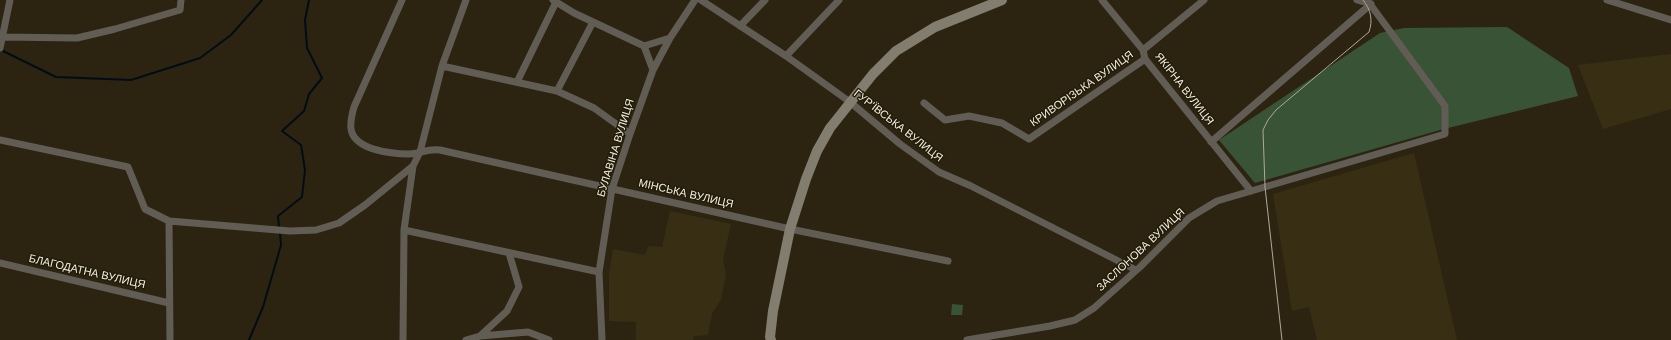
<!DOCTYPE html>
<html>
<head>
<meta charset="utf-8">
<style>
	body { margin:0 }
	canvas { display:block; background:#2c2411 }
</style>
</head>
<body>
<canvas width="1671" height="340"></canvas>
<script>
const c = document.querySelector('canvas').getContext('2d');
c.lineJoin = 'round';
function fill(path, color) { c.fillStyle = color; c.fill(path, 'evenodd'); }
function strokePath(path, color, width, dash) { c.strokeStyle = color; c.lineWidth = width; c.lineCap = dash ? 'butt' : 'round'; c.setLineDash(dash || []); c.stroke(path); }
function write(font, color, halo, rows, align = 'center') {
  c.font = font + ' Helvetica,sans-serif'; c.lineWidth = 3; c.setLineDash([]); c.textBaseline = 'middle'; c.strokeStyle = halo; c.fillStyle = color; for (const [text, x, y, turn = 0] of rows) {
    c.save(); c.translate(x, y); c.rotate((+turn || 0) * Math.PI / 180); c.textAlign = isNaN(turn) ? turn : align; if (halo) c.strokeText(text, 0, 0); c.fillText(text, 0, 0); c.restore();
  }
}
const built = new Path2D(`
	M1671 54V109L1603 129 1578 65Z
	M1414 153 1457 340H1317L1309 307 1292 311 1273 194Z
	M670 211 731 224 723 259 726 275 721 299 712 314 708 335 694 336 693 340H636V322L609 321V274L613 249 645 255 648 246 662 247Z`);
const green = new Path2D(`
	M1507 27 1569 68 1578 96 1440 130 1255 183 1219 140 1380 33 1404 28Z
	M952 304 963 305 962 315H951Z`);
const stream = new Path2D(`
	M1 50 56 77 131 80 200 58 231 35 262 0
	M279 228 278 216 302 197 305 170 301 145 282 131 304 111 309 94 322 78 307 48 305 20 309 0
	M249 340 263 307 281 245 280 233`);
const minor = new Path2D(`
	M402 0 354 107C352 114 350 121 351 129 354 150 392 154 409 154 421 154 426 148 440 150L790 229 948 261
	M553 0 574 13 644 46 670 38
	M701 0 786 56 850 102 900 144 939 172 971 186 1136 270
	M1102 0 1143 50 1145 59 1251 191
	M1357 0 1371 4
	M1607 0 1671 20
	M740 26 765 0
	M2 37 77 38 115 29 180 10 181 0
	M644 46 653 70
	M0 48 10 0
	M1143 50 1204 0
	M786 56 839 0
	M442 66 557 91 594 108 630 134
	M517 82 556 2
	M557 91 593 22
	M924 103 945 120 969 116 1002 123 1029 139 1145 59
	M0 140 128 167 145 209 169 221 290 231 316 230 339 223 365 205 413 166
	M1211 142 1371 4
	M169 221 170 340
	M404 230 599 272
	M0 263 169 303
	M480 336 507 311 519 287 509 253
	M403 340 404 230 413 166 420 152 442 66 466 0
	M466 340 480 336 528 332 549 340
	M602 340 599 272 612 189 630 134 653 70 670 38 695 0
	M967 340 1050 326 1075 320 1094 308 1140 267 1189 218 1217 201 1445 134V106L1367 0`);
const secondary = new Path2D(`
	M771 340 770 337 773 311 790 229 806 179 817 151 830 128 873 74 896 51 935 27 1002 0`);
const tram = new Path2D(`
	M1282 340 1265 187 1263 130 1268 120 1276 110 1369 32C1373 20 1371 10 1363 0`);
const streetNames = [
	["КРИВОРІЗЬКА ВУЛИЦЯ",1082,89,-35],
	["ЯКІРНА ВУЛИЦЯ",1184,89,52],
	["ГУР’ЇВСЬКА ВУЛИЦЯ",898,126,38],
	["БУЛАВІНА ВУЛИЦЯ",616,148,-73],
	["МІНСЬКА ВУЛИЦЯ",686,194,13],
	["ЗАСЛОНОВА ВУЛИЦЯ",1141,250,-43],
	["БЛАГОДАТНА ВУЛИЦЯ",87,272,13]
];
fill(built, '#382e13');
fill(green, '#385335');
strokePath(stream, '#000c16', 2);
strokePath(minor, '#615d54', 7);
strokePath(secondary, '#837d6f', 10);
strokePath(tram, '#afa99b', 1);
write('11px', '#f2ede1', '#221b08', streetNames);
</script>
</body>
</html>
